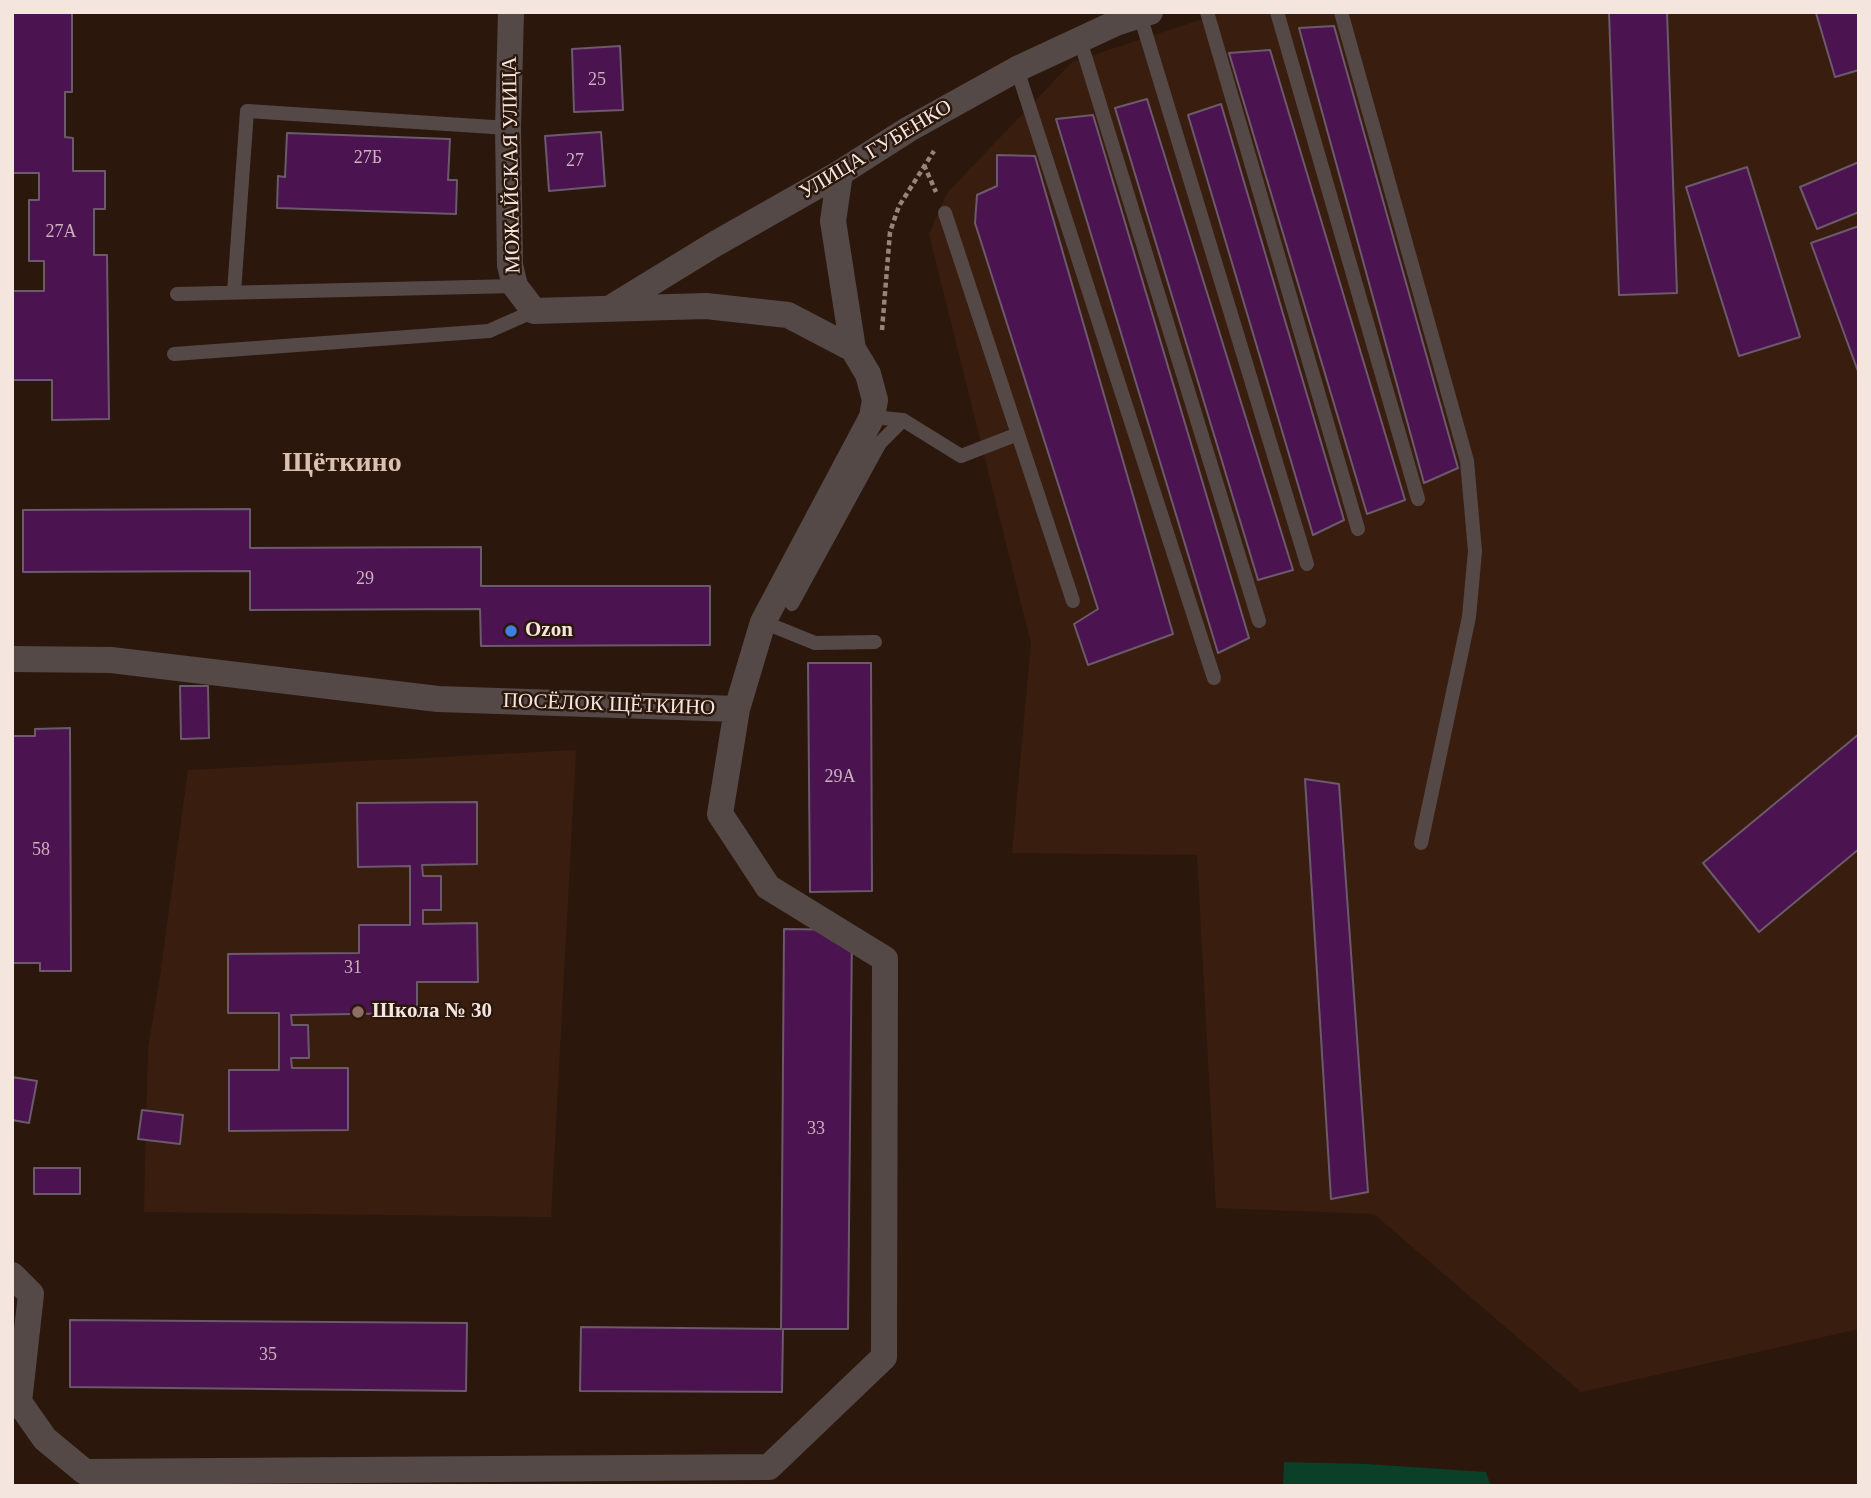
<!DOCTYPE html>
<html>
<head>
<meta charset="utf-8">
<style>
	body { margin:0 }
	#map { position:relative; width:1871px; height:1498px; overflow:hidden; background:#2b170c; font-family:"Times New Roman",serif }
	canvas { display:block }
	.frame { position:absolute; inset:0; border:14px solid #f4e6de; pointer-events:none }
</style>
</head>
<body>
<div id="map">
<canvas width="1871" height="1498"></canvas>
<div class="frame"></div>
</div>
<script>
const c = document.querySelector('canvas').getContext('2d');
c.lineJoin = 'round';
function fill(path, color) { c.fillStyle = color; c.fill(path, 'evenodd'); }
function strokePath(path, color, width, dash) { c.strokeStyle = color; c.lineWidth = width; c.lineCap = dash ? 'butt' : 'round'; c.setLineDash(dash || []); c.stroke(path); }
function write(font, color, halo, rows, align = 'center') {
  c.font = font + ' "Times New Roman",serif'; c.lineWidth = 5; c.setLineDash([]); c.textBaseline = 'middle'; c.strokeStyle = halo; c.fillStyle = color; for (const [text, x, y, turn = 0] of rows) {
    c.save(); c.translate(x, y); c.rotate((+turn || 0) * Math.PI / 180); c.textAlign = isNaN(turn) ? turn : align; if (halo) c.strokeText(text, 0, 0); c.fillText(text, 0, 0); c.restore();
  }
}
const built = new Path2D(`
	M1224 12H1859V1329L1581 1392 1374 1214 1216 1208 1197 855 1012 853 1031 643 929 234 947 193 1072 62Z
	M576 750 551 1217 144 1212 148 1048 160 976 188 770Z`);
const green = new Path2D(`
	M1284 1462 1367 1464 1486 1472 1491 1486H1283Z`);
const building = new Path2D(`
	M12 12H72V92H65V137L73 138V171H105V209H94V255H107L109 419 52 420V380H12V282L13 291H44V261H29V200H39V173H13Z
	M1609 12H1667L1677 293 1619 295Z
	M1859 12V70L1835 77 1816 13Z
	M1334 26 1458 468 1424 483 1299 28Z
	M620 46 623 110 574 112 572 49Z
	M1270 50 1405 500 1367 514 1229 53Z
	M1147 99 1293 570 1258 580 1115 108Z
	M1221 104 1344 520 1313 535 1188 115Z
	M1093 115 1249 638 1218 653 1056 119Z
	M601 132 605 186 549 191 545 136Z
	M287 133 450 139 448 180H457L456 214 277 208 278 176 285 177Z
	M997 155 1035 156 1173 634 1088 665 1074 624 1098 609 975 223 977 195 997 186Z
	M1859 162V212L1817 229 1800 187Z
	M1747 167 1800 337 1739 356 1686 187Z
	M1859 226V374L1811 243Z
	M250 509V548L481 547V586H710V645L481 646 480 609 250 610V571L23 572V510Z
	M808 663H871L872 891 810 892Z
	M180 686H208L209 738 181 739Z
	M70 728 71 971H40V963H12V736H35V729Z
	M1859 734V849L1759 932 1703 863Z
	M1305 779 1339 784 1368 1192 1331 1199Z
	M477 802V864L422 865 423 876H441V910H423V924L477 923 478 982H417V1013L291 1015 292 1025H308L309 1058H291L292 1068H348V1130L229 1131V1070H279V1013H228V954L359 953V925H410V866L358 867 357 803Z
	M784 929 852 930 848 1329H783L782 1392 580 1391 581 1327 781 1329Z
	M12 1077 37 1081 29 1123 12 1120Z
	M142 1110 183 1115 180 1144 138 1139Z
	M34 1168H80V1194H34Z
	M70 1320 467 1323 466 1391 70 1387Z`);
const path = new Path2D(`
	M924 165 936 192
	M882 330 890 232 899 206 934 151`);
const lane = new Path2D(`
	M1207 12 1358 529
	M1277 12 1418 499
	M1341 12 1467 461 1475 551 1469 617 1421 843
	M1140 15 1307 564
	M1080 40 1259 621
	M1017 69 1214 678
	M945 213 1073 601
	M234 292 247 111 508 128
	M177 294 515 286
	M174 354 489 331 534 311
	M872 417 903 420 961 456 1018 434
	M792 604 880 443 903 420
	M763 622 815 643 875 642`);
const street = new Path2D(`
	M840 173 833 221 853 349
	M612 307 715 244 840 173 909 129 1017 69 1116 23 1150 12
	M12 659 111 660 438 699 737 709 763 622 872 417 875 400 868 374 853 349 788 315 706 306 534 311 515 286 510 265 508 128 511 12
	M12 1275 31 1294 19 1402 45 1439 85 1472 769 1467 884 1357 885 959 768 887 720 814 737 709`);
const markers = [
	[511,631,7,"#3f7fe0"],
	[358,1012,7,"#8d6e63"]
];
const numberNames = [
	["25",597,80],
	["27Б",368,158],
	["27",575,161],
	["27А",61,232],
	["29",365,579],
	["29А",840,777],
	["58",41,850],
	["31",353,968],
	["33",816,1129],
	["35",268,1355]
];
const streetNames = [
	["УЛИЦА ГУБЕНКО",876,150,-31],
	["МОЖАЙСКАЯ УЛИЦА",512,165,-91],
	["ПОСЁЛОК ЩЁТКИНО",609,705,2]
];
const poiNames = [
	["Ozon",525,631],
	["Школа № 30",372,1012]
];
const districtNames = [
	["Щёткино",342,464]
];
fill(built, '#391e0f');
fill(green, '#0a3f28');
fill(building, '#4c1351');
strokePath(building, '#6b596c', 2);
strokePath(path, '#96857b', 4.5, [5, 3.5]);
strokePath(lane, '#554948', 14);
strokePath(street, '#554948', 26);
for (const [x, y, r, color] of markers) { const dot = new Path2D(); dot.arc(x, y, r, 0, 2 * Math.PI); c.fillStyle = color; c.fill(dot); strokePath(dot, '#2b170c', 2.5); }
write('18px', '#cab1bb', null, numberNames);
write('21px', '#f4e6de', '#2b170c', streetNames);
write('bold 21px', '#f4e6de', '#2b170c', poiNames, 'left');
write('bold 28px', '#dbbfb0', '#2b170c', districtNames);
</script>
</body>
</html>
